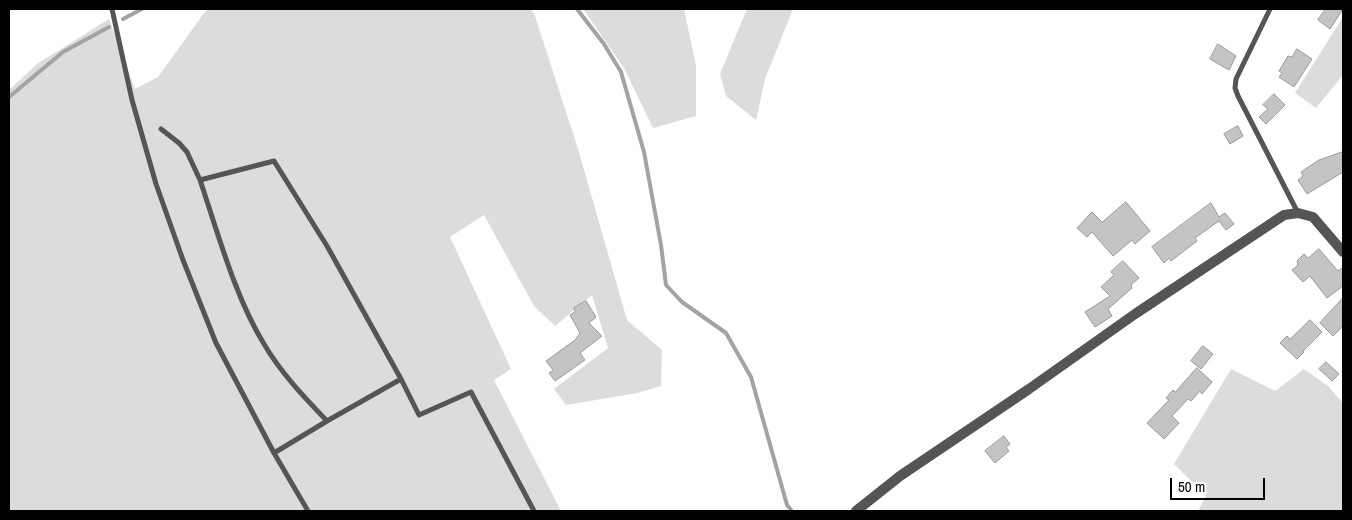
<!DOCTYPE html>
<html>
<head>
<meta charset="utf-8">
<style>
	body { margin:0 }
	#map { position:relative; width:1352px; height:520px; overflow:hidden; background:#fff; font-family:"Archivo Narrow",sans-serif }
	canvas { display:block }
	.frame { position:absolute; inset:0; border:10px solid #000; pointer-events:none }
	.scale { position:absolute; left:1170px; top:478px; width:95px; height:22px; box-sizing:border-box; border:2px solid #000; border-top:0; padding-left:6px; font-size:15px; line-height:18px; white-space:nowrap; color:#000; -webkit-text-stroke:4px #fff; paint-order:stroke }
</style>
</head>
<body>
<div id="map">
<canvas width="1352" height="520"></canvas>
<div class="frame"></div>
<div class="scale">50 m</div>
</div>
<script>
const c = document.querySelector('canvas').getContext('2d');
c.lineJoin = 'round';
function fill(path, color) { c.fillStyle = color; c.fill(path, 'evenodd'); }
function strokePath(path, color, width, dash) { c.strokeStyle = color; c.lineWidth = width; c.lineCap = dash ? 'butt' : 'round'; c.setLineDash(dash || []); c.stroke(path); }
const green = new Path2D(`
	M207 9H530L534 13 578 149 627 320 662 350 661 386 637 393 566 405 554 389 608 348 592 295 555 326 534 306 484 215 450 237 511 369 494 380 561 511H9V90L37 64 109 19 135 89 158 77Z
	M583 9H684L696 66V116L653 128 624 68Z
	M747 9H793L765 79 756 120 726 96 720 74Z
	M1343 17V75L1316 108 1295 93Z
	M1231 369 1275 391 1304 369 1328 386 1343 403V511H1198L1206 496 1174 464Z`);
const stream = new Path2D(`
	M577 9 604 44 621 72 644 152 661 245 666 285 682 302 726 333 751 377 787 505 792 511
	M123 19 142 9
	M9 97 63 52 109 27`);
const building = new Path2D(`
	M1326 9H1343L1330 29 1318 20Z
	M1218 44 1236 56 1229 70 1210 59Z
	M1297 49 1312 59 1294 87 1279 77 1282 73 1279 71 1288 56 1292 57Z
	M1274 94 1285 105 1266 124 1259 117 1268 109 1263 105Z
	M1238 126 1243 136 1230 144 1224 134Z
	M1343 152V172L1307 194 1298 180 1303 176 1301 172 1319 160Z
	M1126 202 1150 231 1135 244 1132 240 1113 256 1092 232 1087 237 1077 228 1092 212 1102 222Z
	M1211 203 1219 217 1225 213 1234 224 1226 230 1219 221 1195 238 1197 241 1171 261 1169 258 1164 263 1152 247Z
	M1319 249 1338 271 1343 267V286L1327 298 1310 276 1303 282 1292 270 1298 265 1297 261 1304 254 1308 258Z
	M1123 261 1139 278 1131 285 1132 288 1108 309 1112 316 1095 327 1085 312 1110 296 1101 287 1114 275 1111 272Z
	M1343 298V326L1333 336 1320 323Z
	M586 301 596 317 589 323 602 336 580 353 585 360 555 381 549 373 553 370 546 361 575 340 580 333 570 315 575 312 574 308Z
	M1310 320 1322 332 1303 351 1304 352 1297 359 1280 343 1287 336 1290 339Z
	M1203 346 1213 354 1201 369 1191 361Z
	M1326 362 1339 374 1332 381 1319 369Z
	M1197 368 1212 382 1202 394 1200 391 1191 401 1188 399 1172 416 1179 423 1164 439 1147 423 1169 400 1166 398 1173 390 1175 392Z
	M1004 436 1010 444 1006 447 1009 451 995 463 985 451Z`);
const lane = new Path2D(`
	M112 9 132 100 156 184 183 260 216 343 274 453 308 511
	M1270 9 1236 79 1235 88 1238 96 1298 213
	M161 129 179 143 187 152 200 180
	M274 161 327 246 401 379 327 421C304 397 281 373 264 344 235 297 218 233 200 180Z
	M401 379 419 415 471 392 534 511
	M274 453 327 421`);
const street = new Path2D(`
	M856 511 900 476 1029 389 1135 314 1284 215 1298 213 1313 217 1343 252`);
fill(green, '#dcdcdc');
strokePath(stream, '#a3a3a3', 4);
fill(building, '#c4c4c4');
strokePath(building, '#999', 1);
strokePath(lane, '#555', 5);
strokePath(street, '#555', 10);
</script>
</body>
</html>
